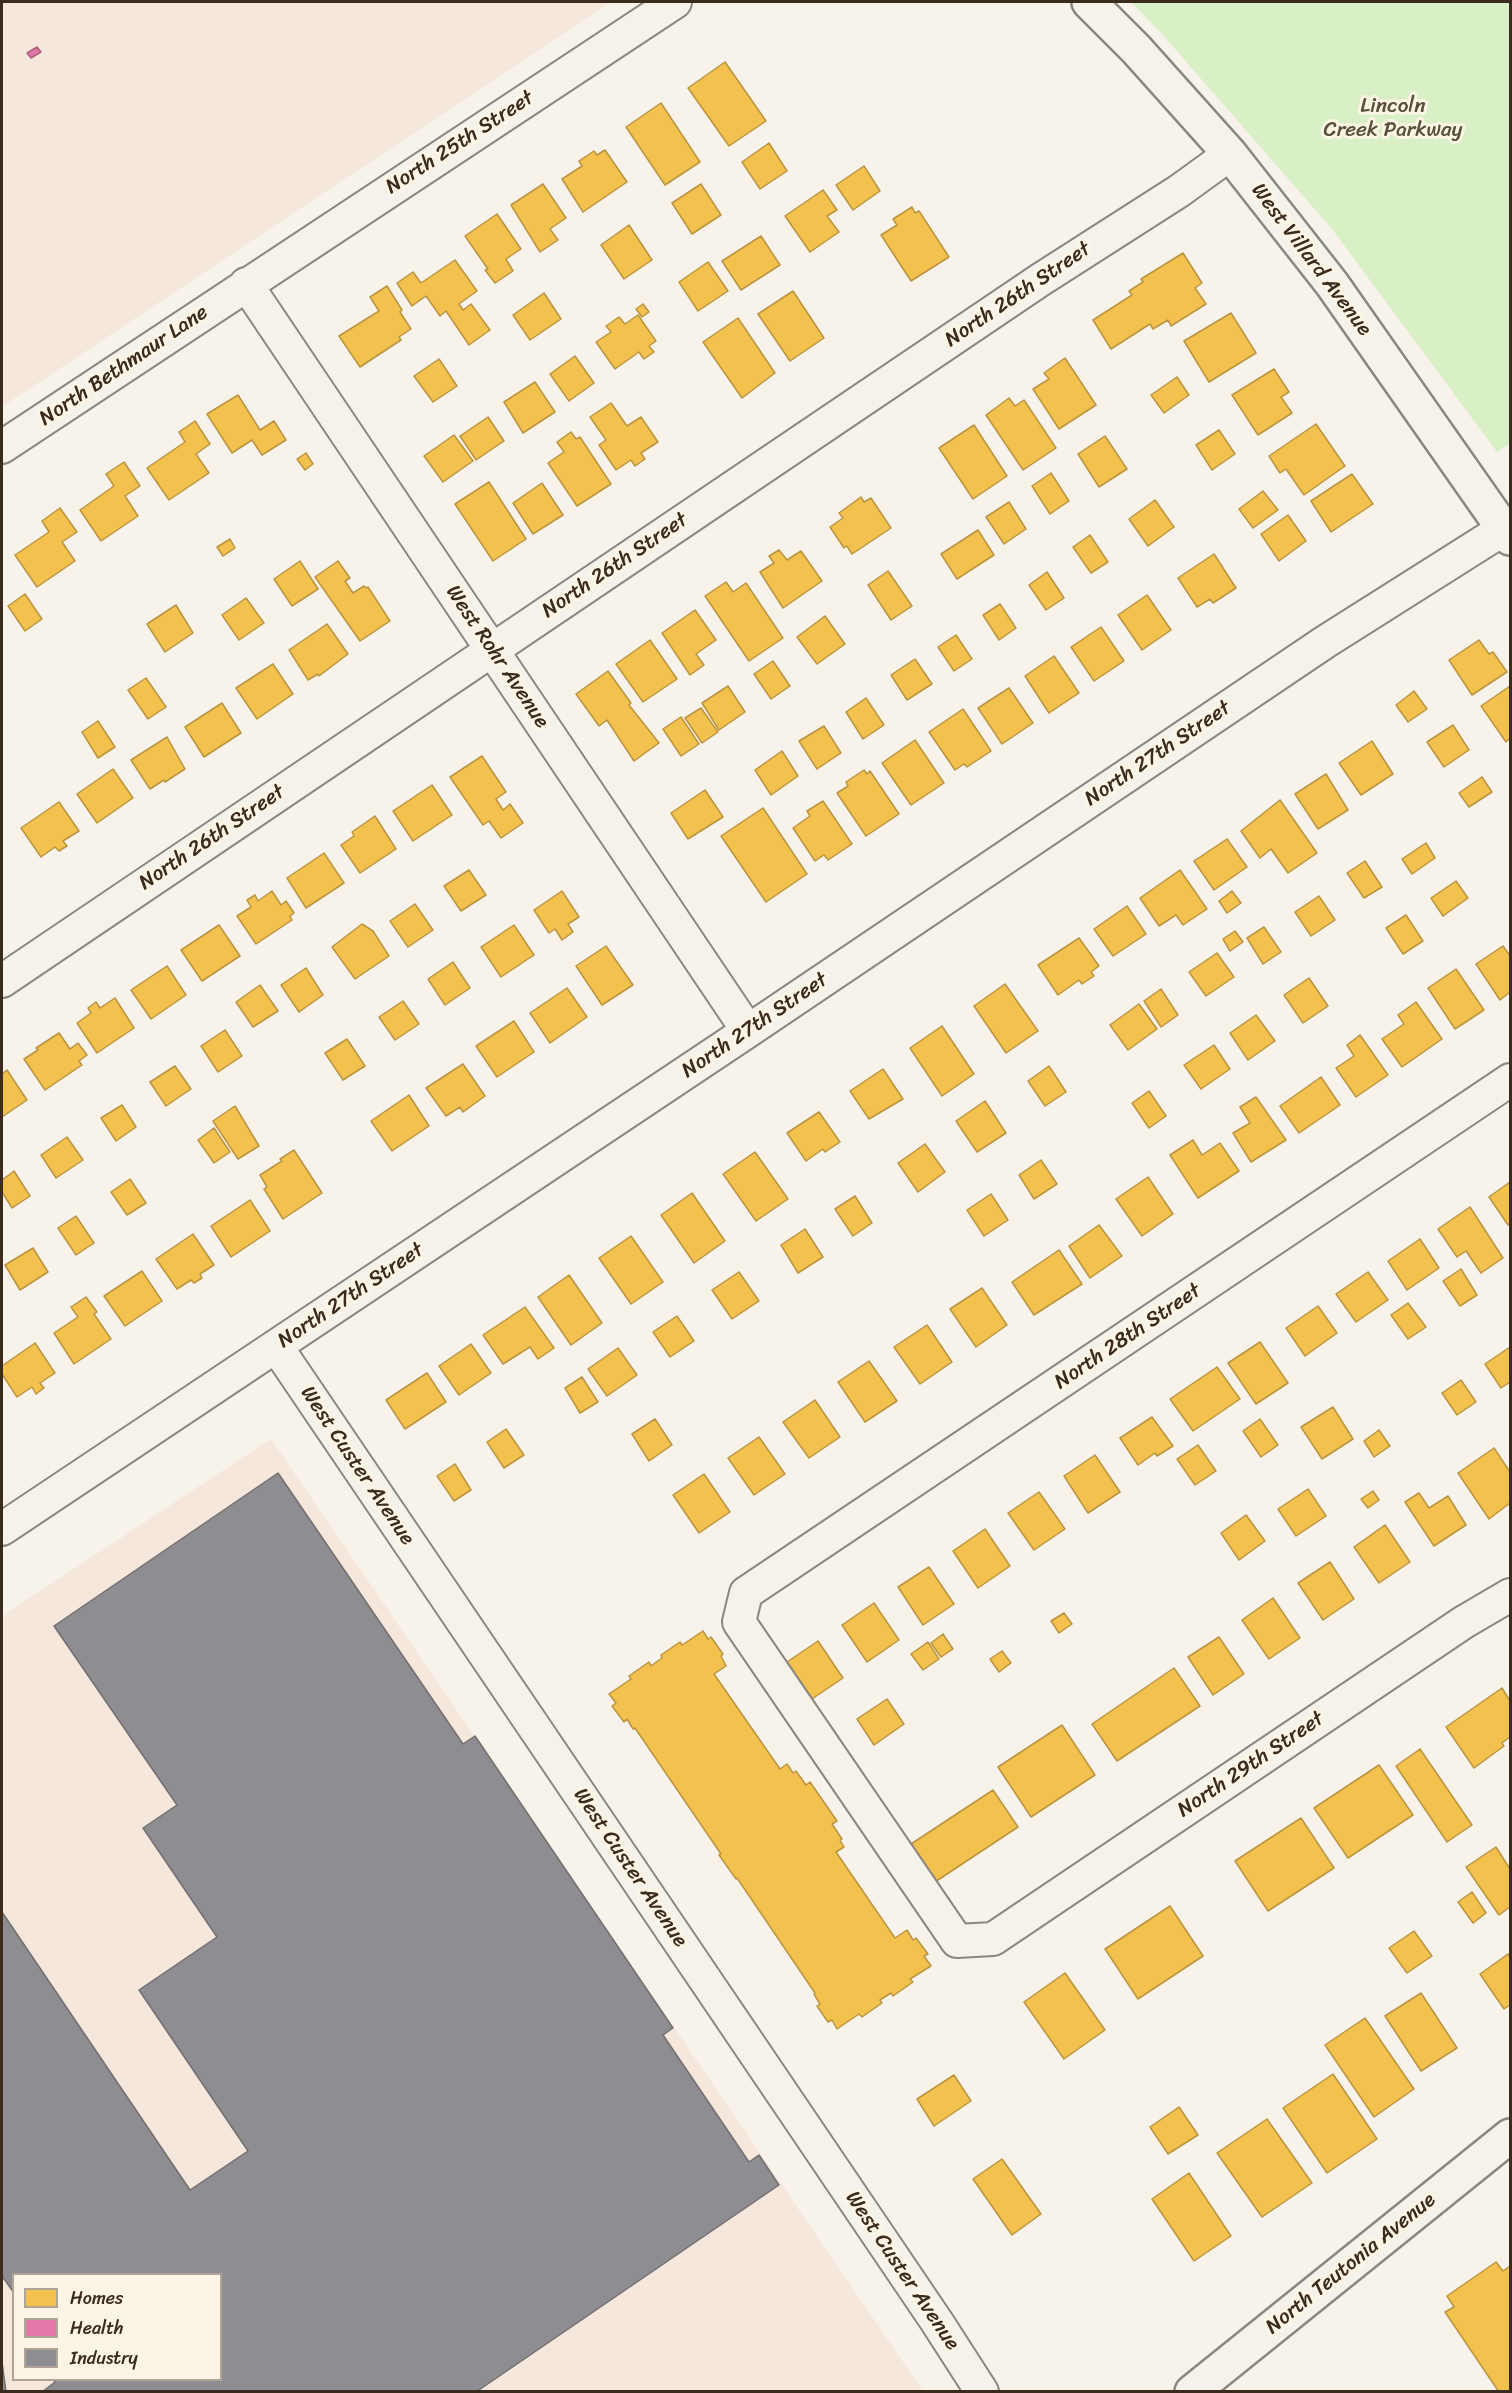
<!DOCTYPE html>
<style>
body{margin:0}
#map{position:relative;width:1512px;height:2393px;overflow:hidden;background:#f7f3ea;font-family:Sriracha,sans-serif}
canvas{display:block}
.frame{position:absolute;inset:0;border:3px solid #3b2a1e;pointer-events:none}
.legend{position:absolute;left:12px;top:2273px;width:210px;height:108px;box-sizing:border-box;background:#fcf5e5;border:2px solid #afa495;margin:0;padding:8px 10px;list-style:none;font-size:18px;color:#3b2a1e}
.legend li{display:flex;align-items:center;gap:12px;height:30px}
.legend b{width:30px;border:2px solid #afa495}
</style>
<div id="map">
<canvas width="1512" height="2393"></canvas>
<div class="frame"></div>
<ul class="legend">
<li><b style="height:16px;background:#f2c14e"></b>Homes</li>
<li><b style="height:16px;background:#e377a8"></b>Health</li>
<li><b style="height:16px;background:#8d8d92"></b>Industry</li>
</ul>
</div>
<script>
const g = document.querySelector('canvas').getContext('2d');
g.lineJoin = 'round';
function fill(path, color) { g.fillStyle = color; g.fill(path, 'evenodd'); }
const shape = rows => new Path2D(rows.map(r => 'M' + r).join(''));
function stroke(path, color, width, dash) { g.strokeStyle = color; g.lineWidth = width; g.lineCap = dash ? 'butt' : 'round'; g.setLineDash(dash || []); g.stroke(path); }
function write(font, color, halo, rows, align = 'center') {
  g.font = font + ' Sriracha,sans-serif'; g.lineWidth = 6; g.setLineDash([]); g.textBaseline = 'middle'; g.strokeStyle = halo; g.fillStyle = color; for (const [text, x, y, turn = 0] of rows) {
    g.save(); g.translate(x, y); g.rotate((+turn || 0) * Math.PI / 180); g.textAlign = isNaN(turn) ? turn : align; if (halo) g.strokeText(text, 0, 0); g.fillText(text, 0, 0); g.restore();
  }
}
fill(shape([
 [2,2,611,2,2,407],
 [271,1439,923,2391,2,2392,2,1616],
 [14,2274,220,2274,220,2380,14,2380]
]), '#f5e7db');
fill(shape([
 [1131,2,1510,2,1510,443,1497,452,1332,229,1161,33]
]), '#d9efc6');
const homes = shape([
 [725,62,766,121,729,146,688,88,725,62],
 [661,103,700,162,665,185,626,127,661,103],
 [769,143,787,171,760,189,742,162,769,143],
 [605,150,627,182,583,212,562,179,582,166,579,161,594,151,597,155,605,150],
 [864,166,880,191,853,210,836,185,864,166],
 [543,184,566,218,550,229,558,240,540,252,511,205,543,184],
 [701,184,721,215,692,234,672,203,701,184],
 [823,190,837,210,827,216,839,232,810,252,785,216,823,190],
 [912,207,915,213,919,211,949,257,911,281,881,235,897,225,893,219,912,207],
 [497,214,521,249,506,259,513,271,495,283,485,270,488,269,465,236,497,214],
 [629,225,652,260,624,279,601,245,629,225],
 [761,236,780,265,741,290,722,261,761,236],
 [1183,253,1202,283,1195,288,1206,304,1171,326,1168,320,1153,329,1150,324,1111,349,1093,320,1132,295,1129,291,1143,282,1141,279,1183,253],
 [455,260,477,291,459,304,463,310,471,304,490,330,469,345,446,311,440,316,426,296,412,306,397,283,413,272,421,283,455,260],
 [708,262,728,291,698,311,679,282,708,262],
 [387,286,402,310,400,312,411,329,399,337,401,340,360,367,339,336,379,311,370,297,387,286],
 [793,291,824,338,790,361,758,314,793,291],
 [544,293,561,319,530,340,513,315,544,293],
 [643,304,649,312,642,317,636,309,643,304],
 [1231,313,1256,353,1209,382,1184,341,1231,313],
 [638,315,656,341,649,346,654,352,644,359,639,352,615,369,596,342,611,332,606,326,619,317,625,324,638,315],
 [738,318,775,373,742,398,703,342,738,318],
 [575,356,594,383,569,401,550,374,575,356],
 [1065,358,1096,405,1059,429,1033,389,1049,379,1044,373,1065,358],
 [439,359,457,386,433,402,414,376,439,359],
 [1274,369,1289,392,1281,397,1292,413,1258,435,1232,395,1274,369],
 [1177,377,1189,395,1164,413,1151,395,1177,377],
 [535,382,555,412,523,433,504,402,535,382],
 [238,395,260,430,274,421,286,440,262,455,252,440,232,453,207,414,238,395],
 [1009,398,1015,406,1024,400,1056,448,1023,470,986,415,1009,398],
 [611,403,627,426,641,417,658,442,641,453,645,459,635,466,631,460,616,470,599,445,606,440,590,417,611,403],
 [488,417,504,441,476,460,460,436,488,417],
 [195,421,210,444,196,454,209,473,169,500,147,468,185,442,179,432,195,421],
 [1316,424,1345,466,1304,495,1286,469,1280,473,1269,456,1316,424],
 [974,425,1007,476,973,499,939,448,974,425],
 [1219,430,1235,454,1212,470,1196,445,1219,430],
 [571,432,576,439,580,437,611,484,577,506,548,463,564,452,557,442,571,432],
 [454,435,473,461,443,482,424,456,454,435],
 [1105,436,1127,469,1099,487,1078,454,1105,436],
 [306,453,313,464,305,470,297,459,306,453],
 [124,462,140,486,125,496,138,516,101,541,80,510,114,486,106,474,124,462],
 [1051,473,1069,501,1050,514,1032,486,1051,473],
 [1352,474,1373,504,1331,532,1311,501,1352,474],
 [489,482,526,539,493,561,455,504,489,482],
 [542,483,563,515,533,534,513,503,542,483],
 [1263,491,1278,510,1253,528,1239,509,1263,491],
 [861,497,864,502,871,498,891,528,852,554,847,546,844,548,830,527,843,518,839,513,861,497],
 [1155,500,1174,527,1148,546,1129,519,1155,500],
 [1009,502,1026,529,1004,544,986,517,1009,502],
 [60,508,77,532,62,542,75,561,37,587,15,555,49,532,42,521,60,508],
 [1288,515,1306,541,1279,561,1261,534,1288,515],
 [978,530,994,555,957,579,941,554,978,530],
 [1090,535,1108,562,1091,573,1073,547,1090,535],
 [230,539,235,548,223,556,217,547,230,539],
 [779,550,787,560,801,551,822,581,783,608,760,572,774,563,769,556,779,550],
 [1214,554,1236,588,1213,603,1210,599,1197,607,1178,578,1214,554],
 [300,561,318,589,292,606,274,579,300,561],
 [338,561,350,578,345,581,353,593,364,586,366,588,368,587,390,621,360,641,315,577,338,561],
 [888,571,912,606,891,620,868,585,888,571],
 [1047,572,1064,598,1046,610,1029,585,1047,572],
 [726,582,733,592,746,583,783,638,749,661,705,596,726,582],
 [25,594,42,619,25,631,8,606,25,594],
 [1147,595,1171,630,1142,650,1118,615,1147,595],
 [246,598,264,623,239,640,222,615,246,598],
 [1000,604,1016,628,999,640,983,615,1000,604],
 [176,605,193,633,165,652,147,624,176,605],
 [695,610,716,640,696,654,704,665,690,675,662,633,695,610],
 [825,616,845,644,817,664,797,637,825,616],
 [327,624,348,654,319,676,318,674,308,680,289,650,327,624],
 [1101,627,1124,661,1094,681,1071,647,1101,627],
 [956,635,972,659,954,671,938,647,956,635],
 [650,640,677,679,643,702,616,664,650,640],
 [1479,640,1489,654,1493,652,1507,672,1472,695,1449,660,1479,640],
 [1054,656,1079,693,1049,713,1025,676,1054,656],
 [915,659,932,684,907,700,891,675,915,659],
 [773,661,790,686,771,699,754,674,773,661],
 [273,664,293,694,257,719,236,688,273,664],
 [608,671,631,703,629,705,659,743,634,761,607,720,599,726,576,694,608,671],
 [146,678,166,707,148,719,128,690,146,678],
 [728,686,745,712,719,730,702,703,728,686],
 [1510,686,1510,738,1506,742,1481,706,1510,686],
 [1009,688,1033,723,1002,744,978,708,1009,688],
 [1414,691,1427,709,1408,722,1396,705,1414,691],
 [866,698,884,725,863,739,846,712,866,698],
 [222,703,241,733,204,757,185,727,222,703],
 [701,708,718,732,702,743,685,718,701,708],
 [963,709,991,751,967,767,964,764,955,770,929,732,963,709],
 [681,717,699,744,681,756,663,729,681,717],
 [98,721,115,747,98,758,82,732,98,721],
 [1453,725,1469,750,1444,767,1427,742,1453,725],
 [824,726,841,753,817,769,799,741,824,726],
 [167,737,185,769,165,782,164,780,150,789,131,760,167,737],
 [915,740,944,783,911,805,882,763,915,740],
 [1372,741,1393,774,1361,795,1339,763,1372,741],
 [782,751,798,776,771,795,755,770,782,751],
 [482,756,506,792,496,799,503,810,510,804,523,823,501,838,489,821,483,825,450,777,482,756],
 [113,769,133,798,97,823,77,794,113,769],
 [864,770,867,774,870,771,899,814,866,836,837,793,848,786,846,782,864,770],
 [1326,774,1348,810,1318,829,1295,794,1326,774],
 [1482,777,1492,792,1469,807,1459,793,1482,777],
 [432,785,452,815,413,841,393,811,432,785],
 [705,790,723,817,688,839,671,813,705,790],
 [1280,800,1317,853,1288,873,1271,849,1260,858,1241,831,1280,800],
 [823,801,852,844,828,860,824,855,815,861,793,828,810,816,807,811,823,801],
 [59,802,79,831,63,841,67,846,59,851,55,847,41,857,21,828,59,802],
 [763,808,807,874,766,902,721,836,763,808],
 [375,816,396,849,360,873,341,845,354,836,352,832,375,816],
 [1227,839,1247,867,1214,890,1194,861,1227,839],
 [1426,843,1435,858,1412,874,1402,859,1426,843],
 [324,853,344,883,306,908,287,878,324,853],
 [1365,861,1382,887,1364,898,1347,873,1365,861],
 [469,870,486,895,461,911,444,886,469,870],
 [1180,870,1207,909,1183,925,1176,915,1159,926,1140,898,1180,870],
 [1456,881,1468,898,1443,916,1431,898,1456,881],
 [272,891,281,905,286,901,294,913,290,916,292,920,256,944,237,916,251,907,247,900,255,895,258,901,272,891],
 [562,891,579,917,568,924,573,932,562,940,555,929,549,933,534,910,562,891],
 [1232,891,1241,903,1227,913,1219,901,1232,891],
 [1319,896,1335,920,1311,936,1295,912,1319,896],
 [415,904,433,930,408,947,390,921,415,904],
 [1127,906,1146,934,1113,956,1094,929,1127,906],
 [1406,915,1423,941,1403,954,1386,928,1406,915],
 [362,924,373,931,389,956,355,979,332,947,362,924],
 [219,925,240,956,202,981,181,950,219,925],
 [514,925,534,955,501,977,481,947,514,925],
 [1264,927,1281,952,1263,964,1247,938,1264,927],
 [1235,931,1243,942,1230,951,1223,939,1235,931],
 [1079,938,1099,966,1091,972,1094,976,1082,984,1079,980,1058,995,1038,965,1079,938],
 [606,946,633,985,602,1005,576,966,606,946],
 [1503,946,1510,956,1510,992,1500,1000,1476,964,1503,946],
 [1217,953,1234,977,1206,996,1189,972,1217,953],
 [453,962,470,988,445,1005,428,979,453,962],
 [167,966,186,995,151,1019,131,990,167,966],
 [306,968,323,995,299,1012,281,985,306,968],
 [1456,969,1484,1010,1455,1029,1428,988,1456,969],
 [1309,978,1328,1006,1303,1023,1284,995,1309,978],
 [1005,984,1038,1031,1006,1053,974,1006,1005,984],
 [260,985,278,1011,253,1027,236,1002,260,985],
 [567,988,587,1017,550,1043,530,1013,567,988],
 [1161,989,1178,1015,1161,1027,1144,1001,1161,989],
 [115,998,134,1028,97,1053,77,1023,91,1013,88,1008,96,1002,100,1008,115,998],
 [403,1001,419,1024,395,1040,379,1017,403,1001],
 [1416,1002,1442,1039,1402,1067,1382,1039,1404,1024,1398,1015,1416,1002],
 [1139,1004,1157,1029,1128,1050,1110,1025,1139,1004],
 [1256,1015,1275,1041,1248,1060,1230,1033,1256,1015],
 [514,1021,534,1052,497,1077,476,1046,514,1021],
 [942,1026,974,1074,942,1096,910,1048,942,1026],
 [225,1030,242,1056,218,1072,201,1046,225,1030],
 [59,1033,70,1049,78,1043,87,1055,79,1061,82,1065,45,1090,24,1059,38,1050,36,1048,59,1033],
 [1360,1035,1388,1075,1356,1097,1336,1068,1354,1056,1347,1045,1360,1035],
 [347,1039,365,1066,343,1080,325,1053,347,1039],
 [1214,1045,1230,1069,1201,1089,1184,1065,1214,1045],
 [463,1064,485,1096,463,1112,460,1107,446,1116,426,1088,463,1064],
 [175,1066,191,1089,166,1106,150,1082,175,1066],
 [1049,1066,1066,1092,1045,1106,1028,1081,1049,1066],
 [883,1069,903,1099,869,1119,850,1091,883,1069],
 [7,1070,27,1100,2,1117,2,1074,7,1070],
 [1321,1077,1340,1105,1299,1133,1280,1106,1321,1077],
 [1149,1091,1166,1116,1149,1128,1132,1103,1149,1091],
 [409,1095,429,1126,392,1151,371,1121,409,1095],
 [1256,1097,1286,1140,1251,1162,1233,1133,1250,1123,1240,1107,1256,1097],
 [985,1101,1006,1133,977,1152,956,1121,985,1101],
 [122,1105,136,1127,116,1141,101,1118,122,1105],
 [235,1106,259,1146,238,1159,213,1121,235,1106],
 [819,1112,840,1142,825,1152,823,1149,806,1161,787,1133,819,1112],
 [214,1128,230,1152,214,1163,198,1140,214,1128],
 [67,1137,83,1160,56,1178,41,1155,67,1137],
 [1193,1140,1202,1155,1220,1143,1239,1171,1198,1198,1170,1155,1193,1140],
 [925,1144,945,1172,918,1192,898,1163,925,1144],
 [294,1150,322,1193,283,1219,264,1189,267,1187,260,1175,282,1161,280,1159,294,1150],
 [755,1152,788,1199,756,1221,723,1174,755,1152],
 [1041,1160,1057,1184,1034,1199,1019,1175,1041,1160],
 [14,1171,30,1196,12,1208,2,1192,2,1180,14,1171],
 [1148,1177,1173,1214,1142,1236,1116,1199,1148,1177],
 [130,1179,146,1203,127,1215,111,1192,130,1179],
 [1510,1182,1510,1223,1508,1225,1489,1197,1510,1182],
 [692,1193,725,1241,694,1263,661,1215,692,1193],
 [991,1194,1008,1220,984,1236,967,1210,991,1194],
 [855,1196,872,1223,853,1236,835,1209,855,1196],
 [250,1200,270,1231,231,1257,211,1226,250,1200],
 [1470,1207,1503,1258,1481,1273,1466,1251,1457,1257,1438,1229,1470,1207],
 [76,1216,94,1243,76,1255,58,1228,76,1216],
 [1099,1225,1122,1256,1090,1278,1069,1246,1099,1225],
 [805,1229,823,1257,798,1273,781,1245,805,1229],
 [193,1234,214,1265,200,1274,202,1278,194,1283,191,1280,177,1289,156,1259,193,1234],
 [631,1236,663,1282,631,1304,599,1258,631,1236],
 [1420,1239,1439,1268,1407,1290,1388,1261,1420,1239],
 [33,1248,48,1272,20,1290,5,1265,33,1248],
 [1059,1250,1082,1284,1034,1315,1012,1282,1059,1250],
 [1461,1269,1477,1295,1460,1306,1443,1281,1461,1269],
 [142,1271,162,1301,125,1326,104,1296,142,1271],
 [739,1272,759,1301,732,1319,712,1290,739,1272],
 [1368,1272,1388,1300,1356,1322,1336,1294,1368,1272],
 [569,1275,602,1323,571,1345,538,1297,569,1275],
 [982,1288,1007,1325,976,1347,950,1309,982,1288],
 [86,1297,97,1312,94,1314,111,1339,74,1364,54,1333,78,1317,71,1307,86,1297],
 [1408,1303,1426,1327,1408,1339,1391,1315,1408,1303],
 [1318,1306,1337,1333,1305,1356,1286,1328,1318,1306],
 [525,1307,554,1348,538,1359,530,1347,503,1364,483,1335,525,1307],
 [677,1316,694,1341,670,1357,653,1332,677,1316],
 [927,1325,952,1362,920,1384,894,1347,927,1325],
 [1260,1342,1288,1383,1256,1404,1228,1363,1260,1342],
 [35,1343,55,1373,40,1383,44,1388,36,1394,32,1387,17,1397,2,1374,2,1366,35,1343],
 [471,1344,491,1373,459,1395,439,1366,471,1344],
 [1510,1347,1510,1382,1501,1388,1485,1364,1510,1347],
 [618,1348,637,1375,607,1396,588,1369,618,1348],
 [869,1361,897,1401,865,1422,838,1382,869,1361],
 [1217,1367,1240,1399,1193,1431,1170,1399,1217,1367],
 [427,1373,446,1402,405,1429,386,1400,427,1373],
 [582,1377,598,1402,580,1413,565,1388,582,1377],
 [1461,1380,1476,1402,1457,1415,1442,1393,1461,1380],
 [815,1400,840,1437,809,1458,783,1422,815,1400],
 [1333,1407,1353,1439,1322,1459,1301,1427,1333,1407],
 [1152,1417,1173,1446,1157,1456,1155,1453,1138,1465,1120,1438,1152,1417],
 [655,1419,672,1445,649,1461,632,1434,655,1419],
 [1260,1419,1278,1445,1261,1457,1243,1431,1260,1419],
 [506,1429,524,1455,504,1468,487,1442,506,1429],
 [1379,1430,1390,1446,1374,1457,1364,1441,1379,1430],
 [759,1437,785,1474,754,1495,728,1458,759,1437],
 [1198,1445,1216,1471,1195,1485,1177,1459,1198,1445],
 [1494,1448,1510,1472,1510,1503,1489,1519,1458,1473,1494,1448],
 [1095,1455,1120,1492,1088,1513,1064,1476,1095,1455],
 [455,1464,471,1490,454,1501,437,1476,455,1464],
 [704,1474,730,1512,699,1533,673,1495,704,1474],
 [1308,1489,1326,1516,1296,1536,1278,1509,1308,1489],
 [1373,1491,1379,1500,1368,1508,1361,1499,1373,1491],
 [1039,1492,1065,1529,1034,1550,1008,1513,1039,1492],
 [1419,1493,1429,1508,1448,1496,1466,1525,1434,1546,1405,1502,1419,1493],
 [1246,1515,1265,1541,1239,1560,1221,1533,1246,1515],
 [1385,1525,1410,1562,1379,1583,1354,1547,1385,1525],
 [985,1529,1010,1566,978,1588,953,1551,985,1529],
 [1330,1562,1354,1599,1323,1620,1298,1583,1330,1562],
 [929,1567,954,1604,923,1625,898,1587,929,1567],
 [1273,1598,1300,1638,1269,1659,1242,1620,1273,1598],
 [874,1603,899,1640,867,1662,842,1625,874,1603],
 [1064,1613,1072,1624,1059,1633,1051,1621,1064,1613],
 [703,1631,708,1639,711,1637,723,1654,721,1656,726,1666,714,1674,780,1769,787,1764,793,1773,796,1771,806,1785,810,1782,837,1821,832,1824,842,1839,840,1840,844,1847,836,1852,895,1938,907,1930,913,1940,916,1938,928,1954,924,1956,931,1966,910,1979,913,1982,893,1996,891,1993,880,2000,882,2003,862,2017,859,2014,837,2029,832,2020,828,2022,817,2006,820,2004,814,1994,815,1993,737,1878,736,1879,719,1855,721,1854,635,1728,633,1729,627,1719,624,1722,612,1706,616,1703,609,1694,631,1679,629,1676,649,1662,651,1666,662,1658,661,1655,680,1642,682,1645,703,1631],
 [943,1634,953,1649,941,1657,931,1643,943,1634],
 [1219,1637,1244,1674,1213,1695,1188,1657,1219,1637],
 [818,1641,843,1678,812,1699,787,1662,818,1641],
 [928,1642,939,1659,923,1670,911,1654,928,1642],
 [1002,1651,1011,1663,999,1672,990,1659,1002,1651],
 [1174,1668,1200,1706,1117,1761,1092,1724,1174,1668],
 [1502,1688,1510,1701,1510,1737,1502,1743,1504,1746,1474,1768,1446,1727,1502,1688],
 [887,1699,904,1724,874,1745,857,1719,887,1699],
 [1062,1725,1095,1775,1031,1817,998,1767,1062,1725],
 [1420,1749,1472,1825,1447,1842,1396,1766,1420,1749],
 [1379,1765,1413,1815,1348,1858,1314,1808,1379,1765],
 [993,1790,1018,1827,935,1882,911,1844,993,1790],
 [1301,1818,1334,1868,1268,1911,1235,1861,1301,1818],
 [1496,1847,1510,1869,1510,1907,1499,1915,1466,1867,1496,1847],
 [1472,1892,1486,1913,1473,1923,1458,1902,1472,1892],
 [1170,1906,1203,1956,1138,1999,1105,1949,1170,1906],
 [1414,1931,1432,1956,1407,1973,1389,1948,1414,1931],
 [1508,1954,1510,1957,1510,2005,1504,2009,1480,1974,1508,1954],
 [1065,1973,1105,2030,1064,2059,1024,2002,1065,1973],
 [1421,1993,1457,2048,1421,2071,1385,2016,1421,1993],
 [1365,2018,1414,2089,1374,2117,1325,2045,1365,2018],
 [1333,2074,1377,2139,1327,2173,1283,2108,1333,2074],
 [954,2075,971,2101,934,2126,917,2099,954,2075],
 [1179,2107,1198,2135,1168,2154,1150,2127,1179,2107],
 [1267,2119,1312,2183,1262,2217,1217,2153,1267,2119],
 [1002,2159,1041,2214,1012,2235,973,2179,1002,2159],
 [1189,2173,1231,2236,1194,2261,1152,2199,1189,2173],
 [1496,2262,1503,2271,1510,2266,1510,2392,1499,2392,1445,2312,1454,2307,1447,2296,1496,2262]
]);
fill(homes, '#f2c14e');
stroke(homes, '#bb9440', 1.5);
const health = shape([
 [37,47,41,52,31,58,27,53,37,47]
]);
fill(health, '#e377a8');
stroke(health, '#b1607f', 1.5);
const industry = shape([
 [278,1473,463,1744,475,1736,673,2028,663,2035,749,2162,759,2155,779,2185,476,2392,42,2392,55,2382,54,2380,220,2380,220,2274,14,2274,14,2293,2,2276,2,1912,190,2190,248,2151,139,1990,217,1937,143,1828,177,1805,54,1626,278,1473],
 [2,2362,6,2392,2,2392,2,2362]
]);
fill(industry, '#8d8d92');
stroke(industry, '#746f6f', 1.5);
const street = shape([
 [246,284,748,1031],
 [2,447,675,2],
 [2,981,1040,280,1179,191,1230,154],
 [1510,1080,746,1593,739,1622,957,1941,993,1939,1464,1622,1510,1595],
 [276,1346,937,2322,982,2392],
 [2,1529,748,1031,1325,642,1510,525]
]);
const secondary = shape([
 [1089,2,1136,49,1230,154,1332,284,1510,538],
 [1192,2392,1510,2136]
]);
stroke(street, '#8b867f', 36);
stroke(secondary, '#8b867f', 38);
stroke(street, '#f5f2ec', 32);
stroke(secondary, '#f5f2ec', 33);
write('21px', '#56513a', '#fcf5e5', [
 ["Lincoln",1393,107],
 ["Creek Parkway",1393,131]
]);
write('21px', '#3b2a1e', '#fcf5e5', [
 ["North 25th Street",460,143,-33],
 ["West Villard Avenue",1311,260,53],
 ["North 26th Street",1018,295,-34],
 ["North Bethmaur Lane",124,366,-34],
 ["North 26th Street",615,566,-34],
 ["West Rohr Avenue",497,657,56],
 ["North 27th Street",1158,754,-34],
 ["North 26th Street",212,838,-34],
 ["North 27th Street",755,1026,-34],
 ["North 27th Street",351,1296,-34],
 ["North 28th Street",1128,1337,-34],
 ["West Custer Avenue",357,1466,56],
 ["North 29th Street",1251,1765,-34],
 ["West Custer Avenue",630,1868,56],
 ["North Teutonia Avenue",1351,2264,-39],
 ["West Custer Avenue",902,2271,56]
]);
</script>
